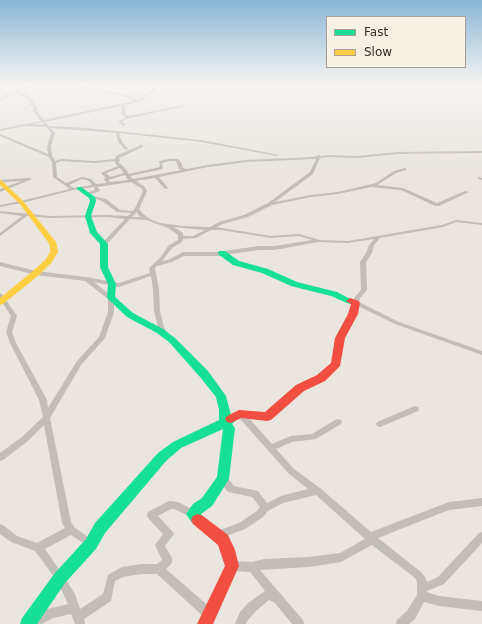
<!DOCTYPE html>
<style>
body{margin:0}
#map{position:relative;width:482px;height:624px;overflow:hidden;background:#eae5df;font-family:"DejaVu Sans",sans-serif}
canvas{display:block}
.legend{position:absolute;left:326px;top:16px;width:140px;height:52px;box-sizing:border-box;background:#f7f0e5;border:1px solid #a9a199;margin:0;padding:5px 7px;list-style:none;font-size:12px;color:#332b27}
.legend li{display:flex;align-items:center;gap:8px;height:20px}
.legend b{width:20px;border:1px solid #a9a199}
</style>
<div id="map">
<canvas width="482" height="624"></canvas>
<ul class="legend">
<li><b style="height:5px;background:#16e098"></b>Fast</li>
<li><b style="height:5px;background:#ffcf43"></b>Slow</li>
</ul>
</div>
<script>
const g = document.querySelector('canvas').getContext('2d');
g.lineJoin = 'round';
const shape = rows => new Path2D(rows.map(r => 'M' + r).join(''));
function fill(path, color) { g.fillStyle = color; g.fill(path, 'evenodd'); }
fill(shape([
 [36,84,39,84,20,91,34,100,33,104,37,107,37,111,44,120,134,101,126,97,91,90,78,85,78,84,80,84,93,88,128,95,137,100,142,98,145,93,152,91,152,89,157,84,159,84,155,90,155,92,147,95,144,100,123,106,126,109,125,114,129,116,184,105,186,106,126,119,122,122,126,125,124,126,118,122,126,117,121,114,122,109,120,106,45,122,49,126,87,128,201,140,279,155,277,156,201,142,119,133,122,142,128,149,126,150,118,142,116,133,50,128,55,133,51,147,52,156,55,161,61,159,95,161,115,159,116,156,141,145,143,145,143,147,119,158,120,160,119,163,125,168,129,174,160,167,159,161,169,159,178,159,181,162,183,168,187,169,208,165,246,160,312,157,317,156,319,155,321,156,328,155,357,156,398,152,482,151,482,153,398,154,357,158,328,157,320,158,313,174,275,202,311,195,338,192,376,183,394,171,405,168,406,168,406,170,396,173,377,185,403,188,437,203,465,191,469,192,439,206,435,206,401,190,371,187,338,194,311,197,272,205,248,217,223,224,216,227,271,236,299,234,320,240,348,241,442,225,456,220,482,223,482,225,456,222,443,227,380,238,374,245,372,253,366,262,367,290,360,298,359,302,399,322,482,351,482,355,395,324,354,304,353,303,354,298,361,290,360,262,366,253,369,245,374,239,348,243,318,242,275,250,259,250,217,256,184,256,172,262,157,266,155,268,159,290,160,311,164,327,168,335,165,337,163,336,158,327,154,311,153,290,151,276,119,287,94,282,114,298,114,312,105,338,81,365,50,418,71,522,74,527,94,541,96,544,94,547,91,548,71,535,45,549,63,575,75,594,80,609,103,594,108,575,122,567,141,564,157,564,162,560,155,545,163,534,148,518,147,515,148,512,167,502,170,501,178,502,196,511,197,514,196,517,193,518,174,509,171,509,158,516,172,531,174,534,165,546,172,558,172,562,170,565,166,569,213,610,214,614,213,618,209,619,205,618,157,574,141,574,123,577,115,581,111,601,84,619,85,624,75,624,71,614,53,618,42,624,27,624,28,620,47,609,68,604,57,581,35,551,11,542,0,534,0,524,3,525,17,536,37,543,65,528,62,523,44,425,28,441,3,460,0,461,0,453,22,437,43,417,39,400,10,343,6,332,11,316,0,299,0,293,2,294,17,316,12,332,16,343,47,400,48,408,77,361,99,337,108,312,108,299,85,281,36,275,0,266,0,262,36,271,86,277,119,283,150,273,149,268,150,267,161,257,168,246,178,240,178,235,168,228,146,220,130,219,106,245,104,246,102,245,102,243,125,219,108,217,50,218,27,216,0,236,0,233,22,216,0,213,0,211,50,216,108,215,128,216,131,213,117,212,102,201,90,197,92,196,106,199,120,210,133,211,135,208,143,191,141,188,131,182,97,187,100,190,100,191,88,195,86,194,86,193,95,190,94,187,73,190,22,203,0,207,0,205,21,201,70,189,53,177,52,162,49,157,0,136,0,134,48,154,47,147,51,133,47,127,24,126,0,131,0,129,41,121,33,111,34,108,29,104,31,101,17,92,8,96,0,101,0,99,6,94,36,84],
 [42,122,45,125,32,124,42,122],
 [316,159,310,172,268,203,244,215,219,222,210,227,183,226,160,223,152,220,143,214,139,209,147,191,144,186,136,181,155,178,165,189,166,189,168,188,159,177,208,167,246,162,316,159],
 [61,161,95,163,115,161,115,163,118,166,101,173,106,178,104,179,107,183,96,184,91,179,82,177,66,183,57,177,56,163,61,161],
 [169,161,176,161,179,169,182,170,133,179,130,176,163,169,162,163,169,161],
 [120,168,124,173,110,177,106,173,120,168],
 [125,175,128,180,110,182,108,180,125,175],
 [82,179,89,181,92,185,74,188,69,185,82,179],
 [137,212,139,216,141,217,132,217,137,212],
 [174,227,183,228,205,230,193,236,183,236,183,233,174,227],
 [211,230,221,230,271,238,299,236,312,240,275,246,259,246,217,252,183,252,168,260,162,261,172,248,182,242,183,239,196,238,211,230],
 [478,177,482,178,482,180,478,179,478,177],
 [29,178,32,179,0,192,0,189,22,181,0,182,0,180,29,178],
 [415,406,418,407,419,409,418,411,380,427,377,426,376,424,377,422,415,406],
 [240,412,248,417,272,444,291,436,312,434,335,420,338,419,341,420,342,422,341,424,316,439,292,442,276,449,294,469,320,488,371,532,449,502,482,498,482,506,449,510,378,538,421,572,425,577,427,582,438,577,479,533,482,532,482,543,444,584,427,591,427,592,439,596,482,601,482,611,439,606,424,602,415,619,409,624,396,624,397,620,407,611,417,595,417,582,415,578,372,545,341,562,309,567,260,570,303,620,304,624,292,624,275,603,269,600,256,611,248,620,246,624,235,624,240,612,248,603,265,591,250,572,232,571,229,569,227,566,229,563,232,561,252,562,264,559,309,557,340,553,365,539,316,495,283,503,268,511,263,517,245,529,218,539,215,538,213,535,215,532,239,523,257,511,260,507,252,497,228,492,220,482,219,479,220,476,223,475,226,476,234,486,258,491,267,503,281,496,308,489,288,473,242,421,237,417,236,415,237,413,240,412]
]), '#c2bdb8');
fill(shape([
 [77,187,81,187,95,197,96,201,91,216,97,232,108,244,108,267,116,284,115,297,133,313,163,329,175,338,208,371,226,396,231,415,235,416,237,419,232,424,235,428,229,479,212,506,201,514,205,520,203,524,198,526,193,524,186,514,193,504,202,498,217,477,223,429,181,448,166,461,105,533,96,549,65,583,37,624,20,624,22,618,55,573,86,539,95,523,158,453,173,442,219,420,219,410,216,397,200,377,169,342,157,333,127,317,107,298,108,284,100,267,100,244,90,233,85,216,90,201,89,198,77,189,77,187],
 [219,251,225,251,239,261,268,269,297,282,337,292,354,301,350,304,347,303,331,296,291,286,262,273,233,265,219,255,218,253,219,251]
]), '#16e098');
fill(shape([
 [0,179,23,201,56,242,58,252,52,262,39,275,3,304,0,305,0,298,33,271,46,259,50,252,50,247,48,242,19,203,0,185,0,179]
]), '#ffcf43');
fill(shape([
 [350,298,359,301,360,303,358,314,345,338,340,366,325,381,304,391,271,420,267,421,241,418,231,423,227,422,225,419,227,416,239,410,265,412,296,385,317,375,331,363,335,338,348,314,351,304,346,301,350,298],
 [198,514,203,516,228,535,235,550,239,566,213,624,197,624,225,566,218,545,193,524,191,520,193,516,198,514]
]), '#f24e42');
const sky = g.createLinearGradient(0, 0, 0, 171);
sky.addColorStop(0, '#89b6d5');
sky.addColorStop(0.49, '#f6f3f1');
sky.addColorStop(1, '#f6f3f100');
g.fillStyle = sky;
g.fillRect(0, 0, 482, 171);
</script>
